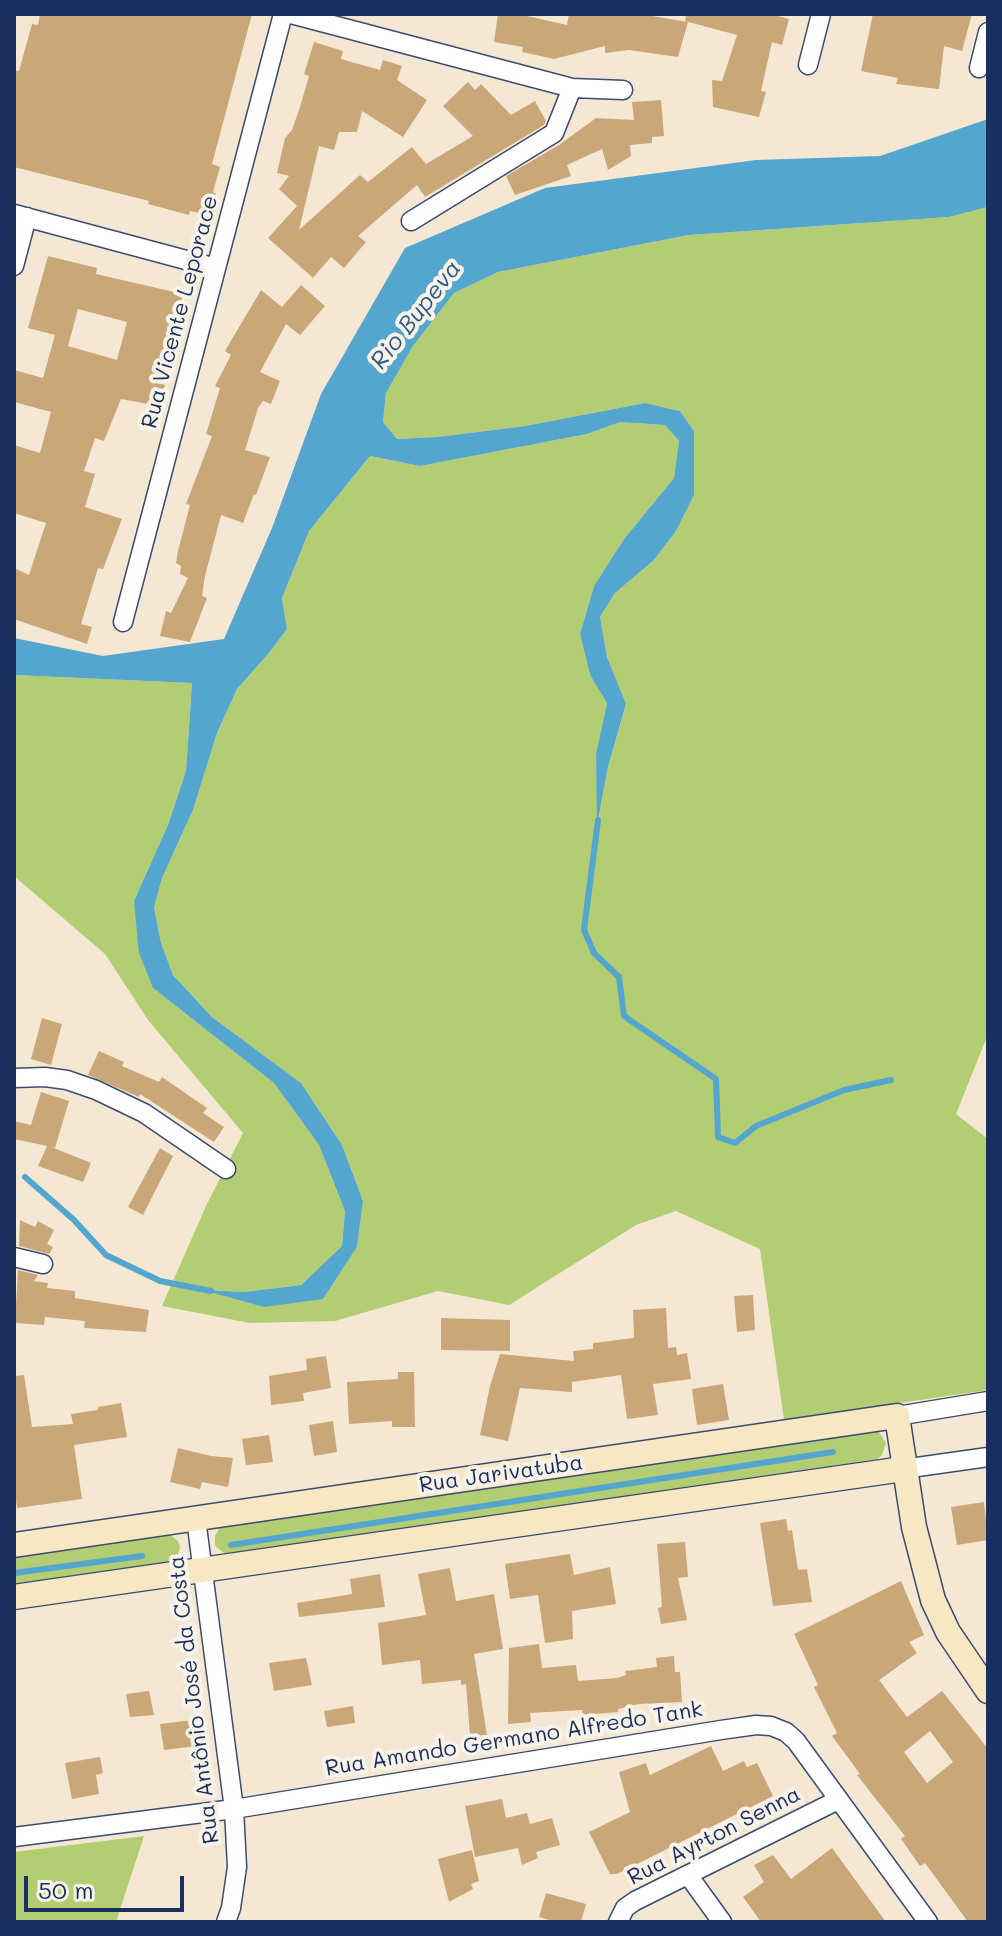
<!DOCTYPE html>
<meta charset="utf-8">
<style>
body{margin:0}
#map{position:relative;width:1002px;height:1936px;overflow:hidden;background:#f4e8d4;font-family:Mali,sans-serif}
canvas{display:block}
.frame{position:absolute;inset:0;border:16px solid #1b2f5e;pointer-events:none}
.scale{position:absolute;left:24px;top:1876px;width:160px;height:36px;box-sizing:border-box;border:4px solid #1b2f5e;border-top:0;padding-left:10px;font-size:24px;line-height:28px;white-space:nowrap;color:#1b2f5e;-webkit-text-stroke:6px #f7f3e8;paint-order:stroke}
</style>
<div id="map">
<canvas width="1002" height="1936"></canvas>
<div class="frame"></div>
<div class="scale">50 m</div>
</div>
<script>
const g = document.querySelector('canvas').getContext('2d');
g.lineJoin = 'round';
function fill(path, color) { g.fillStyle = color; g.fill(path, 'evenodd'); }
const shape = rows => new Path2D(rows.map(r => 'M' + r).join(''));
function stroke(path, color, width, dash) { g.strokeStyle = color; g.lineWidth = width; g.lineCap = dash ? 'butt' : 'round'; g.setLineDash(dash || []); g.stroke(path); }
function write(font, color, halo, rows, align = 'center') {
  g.font = font + ' Mali,sans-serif'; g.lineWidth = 8; g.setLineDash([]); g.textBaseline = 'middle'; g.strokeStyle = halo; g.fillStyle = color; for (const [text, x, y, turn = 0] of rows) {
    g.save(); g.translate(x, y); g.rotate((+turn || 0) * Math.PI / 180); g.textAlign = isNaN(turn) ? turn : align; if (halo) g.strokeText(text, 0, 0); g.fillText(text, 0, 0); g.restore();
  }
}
fill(shape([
 [988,207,988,1034,956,1114,988,1139,988,1390,784,1420,760,1249,676,1211,636,1225,509,1305,438,1291,335,1321,250,1323,162,1306,206,1206,243,1133,148,1020,105,954,14,876,14,675,192,683,186,771,168,825,134,901,153,988,274,1083,319,1145,345,1211,342,1246,301,1285,244,1292,208,1290,323,1299,357,1247,363,1201,342,1145,301,1083,212,1017,173,975,161,943,154,907,162,878,193,810,217,733,237,689,269,653,287,629,282,598,309,531,370,456,420,466,587,434,620,422,665,425,679,441,674,478,624,539,594,586,580,634,590,675,607,703,596,754,598,820,608,767,626,705,607,657,600,617,615,593,654,560,676,531,694,494,694,431,680,411,645,403,525,426,437,437,397,439,383,422,386,393,413,346,454,293,498,272,689,235,949,217],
 [873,1430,879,1432,886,1443,882,1455,877,1459,235,1555,228,1556,215,1546,215,1536,220,1527,230,1524],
 [168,1533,178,1541,180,1547,177,1559,171,1563,14,1586,14,1555],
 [144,1836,116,1922,14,1922,14,1852]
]), '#b3cd73');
fill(shape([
 [988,119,988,207,949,217,689,235,498,272,454,293,413,346,386,393,383,422,397,439,437,437,525,426,645,403,680,411,694,431,694,495,676,531,654,560,615,593,600,617,607,657,626,704,608,767,597,825,596,754,607,703,590,675,580,634,594,586,624,539,674,478,679,441,665,425,620,422,587,434,420,466,370,456,309,531,282,598,287,629,269,653,237,689,217,733,193,810,162,878,154,907,161,943,173,975,212,1017,301,1083,342,1145,363,1201,357,1247,323,1299,264,1307,203,1290,244,1292,301,1285,342,1246,345,1211,319,1145,274,1083,153,988,139,953,134,901,168,825,186,771,192,683,14,675,14,638,103,656,224,639,272,528,321,394,405,248,545,188,756,160,880,156]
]), '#55a6cf');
stroke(shape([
 [598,820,584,930,594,953,619,977,624,1016,716,1079,718,1137,735,1143,756,1126,844,1090,891,1080],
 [25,1177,74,1220,106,1255,160,1281,211,1291],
 [231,1545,833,1452],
 [14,1573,142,1556]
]), '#55a6cf', 6);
fill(shape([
 [40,14,252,14,212,164,220,167,213,192,216,194,211,216,190,211,189,215,148,204,149,201,14,167,14,70,19,71,32,24,38,25],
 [498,14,518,14,567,25,569,14,640,14,688,22,678,57,629,50,605,53,605,46,554,59,522,52,523,47,494,42],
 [686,14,770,14,789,19,782,45,772,42,761,91,766,92,759,117,713,107,712,80,722,81,737,35,685,21],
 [873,14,972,14,962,51,944,46,939,89,896,84,898,78,861,71],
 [314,42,343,51,341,59,380,70,383,60,402,66,397,80,427,100,403,137,362,111,357,132,339,132,334,150,319,146,299,230,360,175,368,182,412,147,426,164,473,136,443,106,468,82,475,90,481,84,511,115,535,101,546,121,544,125,425,197,417,185,358,236,366,242,344,268,331,257,313,278,268,238,297,206,279,189,289,176,277,173,285,138,292,130,300,107,309,76,304,74],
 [661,100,664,136,652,137,652,143,630,145,631,156,608,170,602,149,567,165,571,176,515,195,506,176,559,145,596,118,634,120,632,102],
 [48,256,97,268,96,274,183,294,173,332,169,331,157,383,165,385,159,406,121,399,104,441,95,438,84,471,95,474,85,507,122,519,103,569,98,568,81,624,92,627,87,644,14,619,14,568,29,575,46,523,14,513,14,445,40,453,51,412,14,402,14,370,43,378,55,335,28,328],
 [78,309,127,322,117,360,68,346],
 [301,285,325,306,300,335,286,324,260,372,280,381,271,404,263,401,258,408,245,450,270,457,256,495,254,494,243,523,221,515,205,576,202,596,207,598,190,642,160,636,166,611,171,613,188,578,180,574,181,566,176,563,178,551,190,505,186,504,212,436,206,434,220,388,215,386,231,355,225,351,261,290,282,307],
 [42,1018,62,1024,51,1065,31,1059],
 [99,1051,124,1062,122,1066,159,1082,162,1077,207,1108,203,1113,224,1127,214,1142,140,1094,139,1097,88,1075],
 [41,1092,69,1101,55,1148,49,1146,91,1163,83,1182,38,1166,47,1146,14,1139,14,1121,31,1125],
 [160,1148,173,1156,143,1215,128,1207],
 [20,1220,35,1227,38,1221,54,1230,47,1244,53,1247,49,1254,19,1246],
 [18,1270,38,1275,34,1281,48,1283,47,1288,75,1291,75,1298,149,1310,146,1332,84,1328,85,1321,45,1317,44,1325,15,1323],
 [753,1295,755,1330,737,1332,734,1296],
 [666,1308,668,1348,676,1347,677,1355,687,1353,691,1379,653,1384,658,1415,627,1419,621,1375,572,1382,572,1392,520,1388,508,1441,480,1435,490,1386,500,1354,574,1361,573,1351,593,1349,593,1343,634,1338,633,1310],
 [441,1318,510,1320,510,1351,441,1350],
 [326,1356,331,1388,303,1393,304,1401,271,1405,269,1376,307,1370,306,1359],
 [398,1372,414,1372,415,1427,392,1427,392,1421,349,1424,347,1382,398,1379],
 [24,1375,32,1427,73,1424,71,1414,98,1410,98,1407,121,1403,127,1437,74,1445,82,1499,17,1508,14,1485,14,1376],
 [723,1384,729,1420,697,1425,692,1389],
 [333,1421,337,1452,314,1456,309,1425],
 [269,1435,273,1462,246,1465,242,1439],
 [178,1448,211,1456,233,1458,228,1487,202,1482,200,1489,170,1482],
 [984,1502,988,1540,957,1545,951,1507],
 [786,1519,788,1531,792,1530,798,1570,807,1569,812,1602,773,1606,760,1523],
 [685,1542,688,1577,678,1578,687,1620,661,1624,658,1608,662,1607,657,1544],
 [570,1554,574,1575,610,1567,616,1604,572,1611,573,1639,545,1643,538,1595,510,1599,505,1564],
 [450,1568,456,1601,494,1594,503,1649,474,1654,487,1735,470,1736,466,1684,461,1685,461,1680,422,1684,420,1660,382,1665,378,1623,426,1615,418,1574],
 [380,1574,385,1607,299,1617,297,1603,352,1594,350,1579],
 [901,1581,924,1635,909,1642,917,1653,879,1680,907,1717,942,1691,988,1749,988,1922,968,1922,925,1863,920,1866,901,1839,905,1836,857,1775,860,1774,832,1736,837,1733,814,1687,818,1685,794,1634],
 [930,1731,953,1762,927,1783,904,1752],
 [539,1644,542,1668,576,1665,578,1681,617,1678,626,1675,625,1671,657,1667,656,1658,674,1656,675,1672,680,1672,682,1702,639,1704,618,1709,618,1712,583,1715,582,1710,530,1713,531,1722,508,1724,509,1648],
 [306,1658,312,1685,274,1691,269,1663],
 [149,1691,154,1715,130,1717,126,1694],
 [353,1706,355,1723,327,1727,324,1711],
 [193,1720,196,1746,164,1750,160,1724],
 [711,1746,723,1771,744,1761,747,1767,757,1763,773,1796,617,1874,610,1874,589,1832,630,1812,619,1772,646,1763,650,1775],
 [100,1757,103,1773,96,1775,99,1794,72,1799,65,1763],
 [502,1799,506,1818,527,1813,530,1824,552,1818,560,1845,536,1852,538,1858,522,1865,518,1848,475,1857,465,1806],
 [832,1848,886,1922,761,1922,743,1897,764,1882,754,1865,773,1855,791,1879],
 [472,1850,479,1881,471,1884,473,1889,449,1902,438,1859],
 [546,1893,586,1904,581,1922,556,1922,539,1917]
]), '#caa779');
const street = shape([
 [291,14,572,88,623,90],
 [808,65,821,14],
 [979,68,988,32],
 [14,214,216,268],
 [411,221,554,133,572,88],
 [14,266,27,217],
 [123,622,283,14],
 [14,1078,45,1077,67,1080,96,1090,144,1113,226,1169],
 [14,1257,43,1264],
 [897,1416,988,1401],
 [903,1469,988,1457],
 [196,1519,234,1809,237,1867,231,1908,226,1922],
 [14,1837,234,1809,721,1730,756,1725,771,1726,786,1732,796,1741,928,1922],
 [688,1875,722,1922],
 [618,1922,625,1908,635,1901,838,1800]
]);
const secondary = shape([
 [14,1545,897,1416,914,1527,933,1600,948,1632,988,1691],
 [14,1597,903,1469]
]);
stroke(street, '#3c4b70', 21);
stroke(secondary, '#3c4b70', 27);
stroke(street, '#fff', 18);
stroke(secondary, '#f7e8c3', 24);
write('22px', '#1b2f5e', '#f7f3e8', [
 ["Rua Vicente Leporace",180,312,-75],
 ["Rua Jarivatuba",501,1474,-8],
 ["Rua Antônio José da Costa",194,1700,-97],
 ["Rua Amando Germano Alfredo Tank",514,1739,-9],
 ["Rua Ayrton Senna",714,1836,-27]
]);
write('italic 24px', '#2f5986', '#f7f3e8', [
 ["Rio Bupeva",416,315,-52]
]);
</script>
